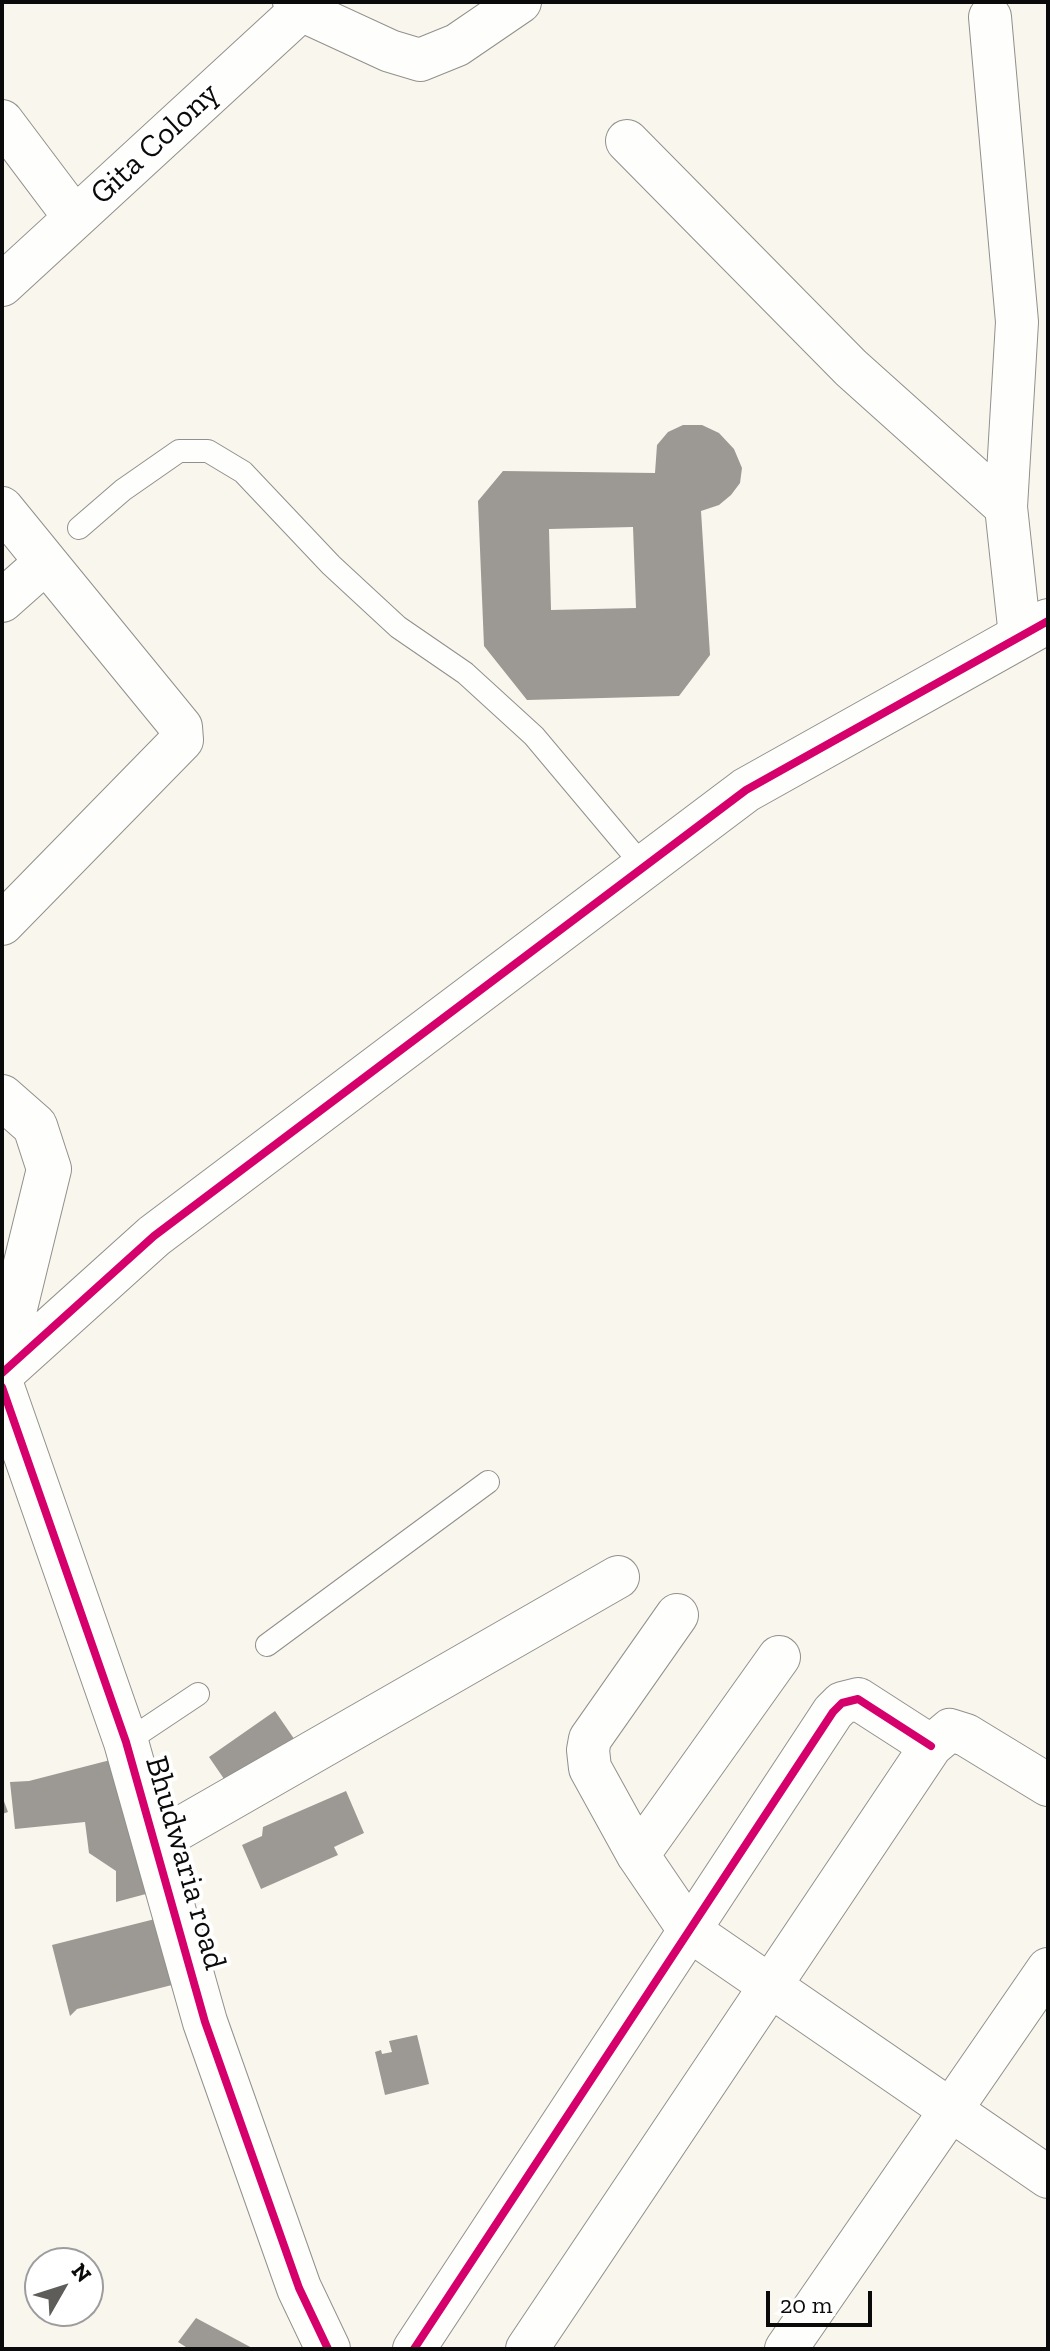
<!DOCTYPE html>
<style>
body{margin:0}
#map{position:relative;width:1050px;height:2351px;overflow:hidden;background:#f9f6ed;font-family:"Zilla Slab",serif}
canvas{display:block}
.frame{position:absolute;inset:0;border:4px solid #0a0a0a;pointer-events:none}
.north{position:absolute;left:24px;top:2247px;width:80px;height:80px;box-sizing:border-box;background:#fff;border:2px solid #9d9d9d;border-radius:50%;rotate:51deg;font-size:22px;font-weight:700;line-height:32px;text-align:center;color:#0a0a0a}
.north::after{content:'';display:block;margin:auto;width:28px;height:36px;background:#5e5d59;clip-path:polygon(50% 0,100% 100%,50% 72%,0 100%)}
.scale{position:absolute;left:766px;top:2291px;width:106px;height:36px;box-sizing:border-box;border:4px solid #0a0a0a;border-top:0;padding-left:10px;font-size:24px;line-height:28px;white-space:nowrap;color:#0a0a0a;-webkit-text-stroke:6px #fff;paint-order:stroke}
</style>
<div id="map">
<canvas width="1050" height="2351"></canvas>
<div class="frame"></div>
<div class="north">N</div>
<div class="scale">20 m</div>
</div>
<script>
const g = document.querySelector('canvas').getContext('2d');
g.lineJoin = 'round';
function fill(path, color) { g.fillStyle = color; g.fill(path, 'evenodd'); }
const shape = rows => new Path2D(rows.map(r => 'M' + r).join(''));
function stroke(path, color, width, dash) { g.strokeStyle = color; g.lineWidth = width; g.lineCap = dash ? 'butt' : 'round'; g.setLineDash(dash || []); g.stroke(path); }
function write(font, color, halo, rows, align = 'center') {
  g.font = font + ' "Zilla Slab",serif'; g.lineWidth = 8; g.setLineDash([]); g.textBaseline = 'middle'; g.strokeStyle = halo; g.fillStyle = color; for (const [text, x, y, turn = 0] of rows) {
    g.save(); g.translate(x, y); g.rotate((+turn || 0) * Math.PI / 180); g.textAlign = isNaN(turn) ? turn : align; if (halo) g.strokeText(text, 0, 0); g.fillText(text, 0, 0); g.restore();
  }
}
fill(shape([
 [683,425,702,425,719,433,734,449,742,468,740,483,731,495,719,505,701,511,710,655,679,696,527,700,484,646,478,501,503,471,655,473,657,445,668,432],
 [633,527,636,608,551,610,549,529],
 [275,1711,299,1746,233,1792,209,1757],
 [122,1757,157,1891,116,1902,116,1871,89,1853,85,1822,15,1829,10,1782,29,1781],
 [346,1791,364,1833,334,1847,338,1855,261,1889,242,1845,262,1836,263,1827],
 [2,1796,8,1812,2,1814],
 [155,1919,172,1985,77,2009,70,2016,52,1945],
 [417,2035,429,2084,385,2095,375,2052,381,2050,382,2054,392,2052,389,2041],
 [196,2318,254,2349,189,2349,178,2342]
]), '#9c9893');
const service = shape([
 [79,528,123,490,179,451,208,451,243,472,331,565,398,627,465,673,534,736,644,867],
 [267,1645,488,1482],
 [126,1742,198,1694]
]);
const minor = shape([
 [301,10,390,51,420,60,457,45,520,2],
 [990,17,1017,322,1006,507,1020,636],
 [2,121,75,218],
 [627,141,851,368,1006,507],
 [2,285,301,10,294,2],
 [2,508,46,562,2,601],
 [2,924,182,740,181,727,46,562],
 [677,1615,590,1739,588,1750,590,1768,638,1855,689,1930,1048,2177],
 [154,1843,618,1577],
 [638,1855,779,1657],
 [414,2349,833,1712,842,1703,858,1699,931,1746],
 [527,2349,931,1746,950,1730,966,1735,1048,1785],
 [786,2349,1048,1969]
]);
const tertiary = shape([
 [2,1097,35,1126,49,1169,2,1361],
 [2,1373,154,1236,746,790,1048,621],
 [2,1387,126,1742,205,2022,299,2288,328,2349]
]);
stroke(service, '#92908c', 24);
stroke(minor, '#92908c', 44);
stroke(tertiary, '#92908c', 46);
stroke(service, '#fefefc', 22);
stroke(minor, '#fefefc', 42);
stroke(tertiary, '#fefefc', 44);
stroke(shape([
 [2,1373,154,1236,746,790,1048,621],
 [2,1387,126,1742,205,2022,299,2288,328,2349],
 [414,2349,833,1712,842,1703,858,1699,931,1746]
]), '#d6006c', 8);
write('32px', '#0a0a0a', '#fff', [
 ["Gita Colony",155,144,-43],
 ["Bhudwaria road",185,1863,74]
]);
</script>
